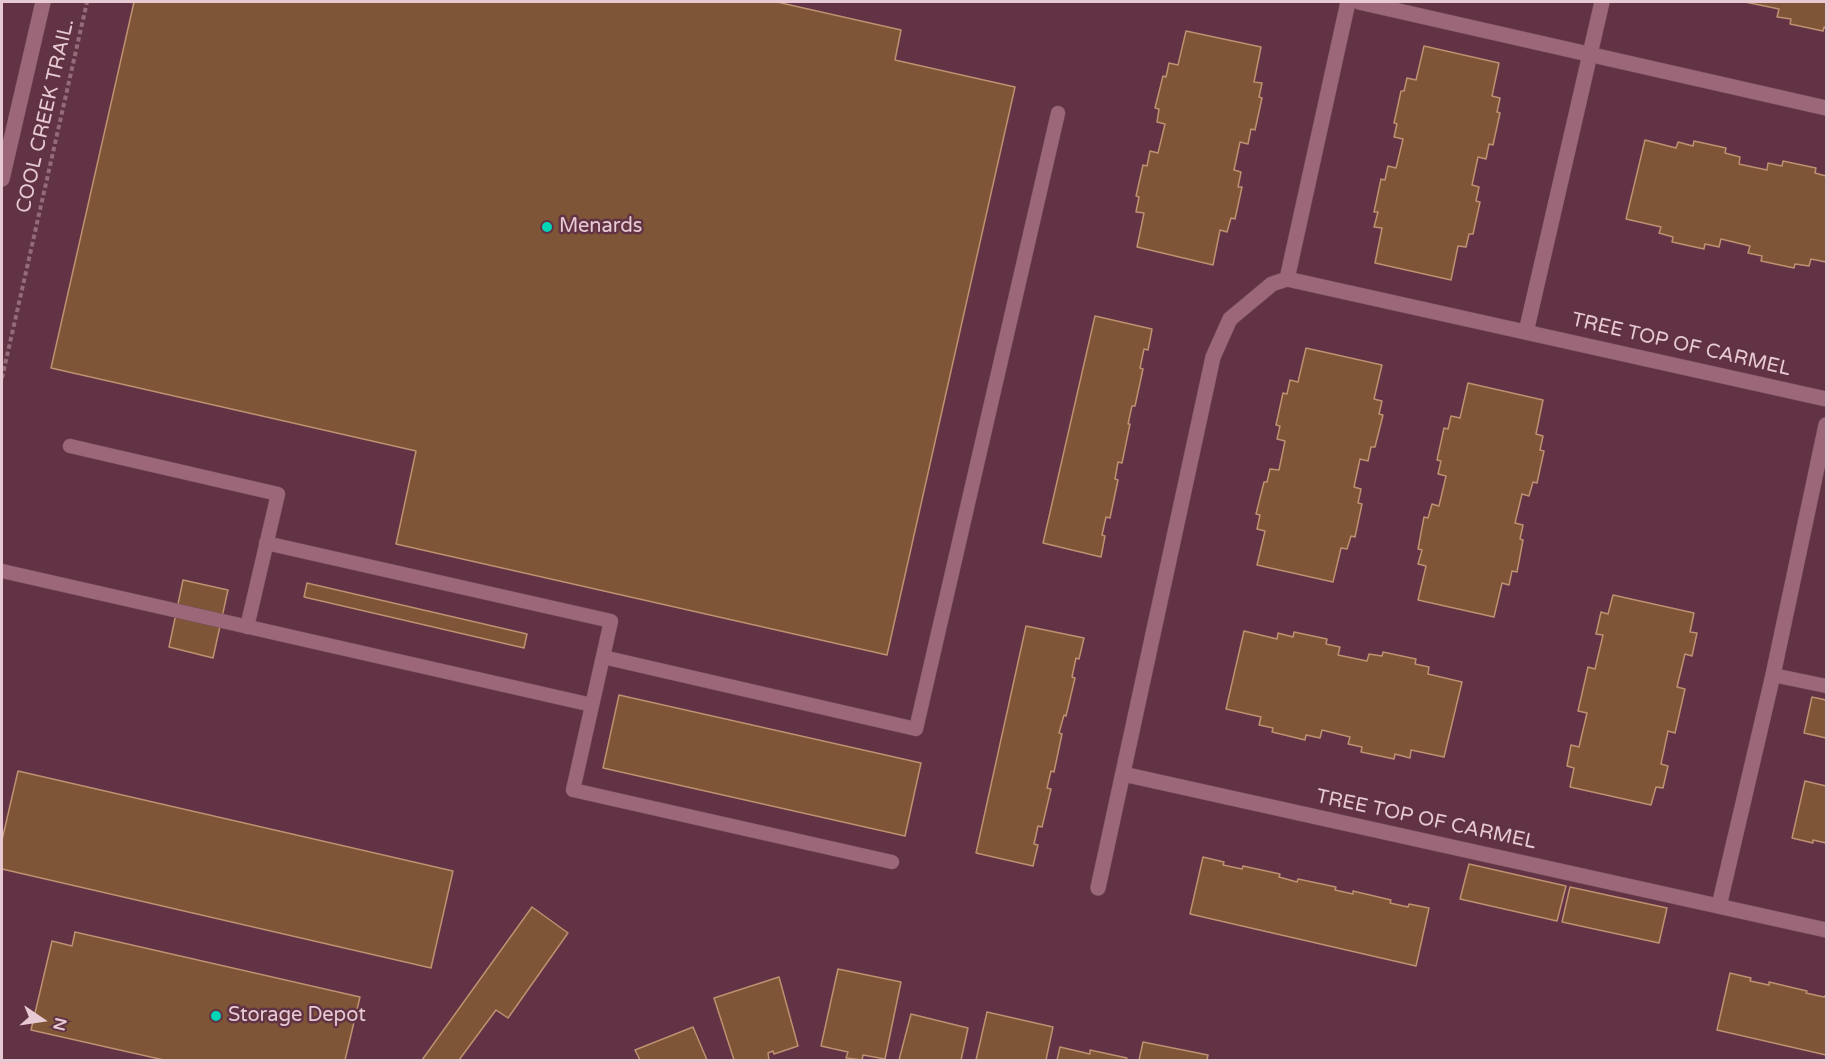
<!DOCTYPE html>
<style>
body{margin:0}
#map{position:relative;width:1828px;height:1062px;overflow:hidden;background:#613344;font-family:"Varela Round",sans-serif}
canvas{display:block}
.frame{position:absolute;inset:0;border:3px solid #e7cad3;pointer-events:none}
.north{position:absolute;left:12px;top:990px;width:60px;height:60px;-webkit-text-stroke:4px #613344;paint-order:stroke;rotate:103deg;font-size:16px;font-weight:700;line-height:24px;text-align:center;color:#e7cad3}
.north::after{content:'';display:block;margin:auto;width:21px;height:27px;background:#e7cad3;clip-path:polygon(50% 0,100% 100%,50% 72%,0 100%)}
</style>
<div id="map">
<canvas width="1828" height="1062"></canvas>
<div class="frame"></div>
<div class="north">N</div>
</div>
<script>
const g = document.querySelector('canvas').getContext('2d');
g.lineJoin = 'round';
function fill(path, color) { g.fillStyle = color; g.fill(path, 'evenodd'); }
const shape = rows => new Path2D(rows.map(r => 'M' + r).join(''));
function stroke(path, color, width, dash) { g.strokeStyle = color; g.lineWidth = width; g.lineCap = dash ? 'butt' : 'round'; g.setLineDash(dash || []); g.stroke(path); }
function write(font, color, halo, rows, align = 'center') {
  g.font = font + ' "Varela Round",sans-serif'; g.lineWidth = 5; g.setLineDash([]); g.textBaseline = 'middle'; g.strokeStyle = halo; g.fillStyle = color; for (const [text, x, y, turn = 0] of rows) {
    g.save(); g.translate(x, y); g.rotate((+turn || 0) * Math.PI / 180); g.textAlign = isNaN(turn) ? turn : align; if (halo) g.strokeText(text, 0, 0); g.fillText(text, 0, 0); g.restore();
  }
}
const building = shape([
 [134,2,777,2,901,30,895,60,1015,87,887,655,396,544,416,451,51,368,134,2],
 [1745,2,1826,2,1826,28,1824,27,1823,31,1790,24,1791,19,1777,17,1779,9,1745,2],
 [1186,31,1261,47,1254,82,1262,83,1259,97,1262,98,1255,130,1251,129,1248,144,1240,142,1234,170,1241,172,1238,187,1242,187,1235,219,1231,218,1227,232,1220,230,1213,265,1137,247,1144,213,1136,212,1139,197,1136,196,1143,165,1147,166,1150,151,1158,153,1165,124,1157,122,1159,109,1155,108,1163,76,1166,77,1169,63,1178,65,1186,31],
 [1424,46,1499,63,1492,96,1500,98,1497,112,1500,113,1493,145,1489,144,1486,159,1478,157,1472,185,1479,187,1476,201,1480,202,1473,234,1469,234,1466,247,1458,246,1451,280,1375,263,1382,228,1374,227,1378,212,1374,212,1381,179,1385,180,1388,166,1396,168,1403,139,1394,137,1397,124,1394,123,1401,91,1404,91,1407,78,1416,80,1424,46],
 [1645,140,1676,148,1678,142,1693,146,1694,141,1726,148,1725,153,1740,157,1739,164,1767,170,1768,163,1782,166,1783,161,1816,168,1815,173,1826,176,1826,262,1811,259,1809,266,1795,264,1794,268,1761,261,1762,256,1748,253,1750,246,1721,239,1719,247,1705,244,1704,249,1672,242,1673,237,1659,233,1661,227,1626,219,1645,140],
 [1095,316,1152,329,1148,350,1144,349,1140,368,1143,369,1135,406,1132,406,1128,424,1130,424,1122,463,1118,462,1115,479,1118,480,1110,518,1106,517,1102,535,1105,536,1101,557,1043,543,1095,316],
 [1306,348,1382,365,1374,399,1382,401,1379,414,1383,415,1375,447,1371,447,1368,461,1360,459,1354,487,1361,489,1358,503,1362,504,1355,537,1351,536,1347,549,1341,548,1333,582,1257,565,1265,531,1257,529,1260,515,1256,514,1264,482,1267,482,1270,469,1279,470,1285,441,1277,439,1280,426,1276,425,1283,393,1287,394,1290,380,1298,382,1306,348],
 [1468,383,1543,400,1536,434,1543,436,1540,450,1544,451,1537,483,1533,482,1529,496,1522,494,1515,523,1523,525,1520,539,1523,540,1517,572,1512,571,1509,585,1502,583,1494,617,1418,600,1426,566,1418,564,1422,550,1418,549,1424,517,1428,518,1432,504,1439,506,1446,476,1438,474,1441,461,1437,460,1444,428,1448,429,1451,416,1460,418,1468,383],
 [183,580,228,590,213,658,169,647,183,580],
 [307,583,527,634,524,648,304,597,307,583],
 [1613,595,1694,613,1690,632,1697,633,1692,656,1685,654,1677,687,1685,689,1675,733,1668,731,1661,764,1668,766,1663,788,1656,787,1651,805,1570,787,1574,768,1567,766,1571,745,1579,747,1587,713,1578,711,1588,667,1595,669,1603,635,1596,634,1601,612,1608,614,1613,595],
 [1026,626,1084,638,1079,659,1076,658,1072,677,1075,678,1066,716,1064,715,1059,733,1062,734,1054,772,1051,771,1047,788,1051,789,1042,827,1038,826,1034,844,1038,845,1033,866,976,853,1026,626],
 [1244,631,1277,639,1278,633,1293,637,1294,632,1327,639,1326,644,1340,647,1338,655,1367,661,1369,654,1382,656,1383,652,1416,659,1415,664,1429,667,1428,674,1462,682,1444,757,1411,750,1410,758,1395,754,1394,759,1361,752,1362,747,1348,744,1350,737,1322,730,1320,738,1306,735,1305,740,1272,732,1273,728,1259,725,1261,717,1226,709,1244,631],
 [619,695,921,763,905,836,603,768,619,695],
 [1812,697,1826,700,1826,738,1804,733,1812,697],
 [18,771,453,871,431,968,2,869,2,840,18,771],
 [1805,781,1826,786,1826,843,1813,840,1813,843,1792,838,1805,781],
 [1203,857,1224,862,1223,865,1242,869,1243,866,1280,874,1279,877,1297,882,1298,879,1336,887,1335,890,1353,894,1353,891,1391,900,1390,903,1408,907,1409,904,1429,908,1416,966,1190,914,1203,857],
 [1469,864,1566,886,1557,921,1460,899,1469,864],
 [1570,887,1667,908,1659,943,1562,922,1570,887],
 [532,907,568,933,508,1018,496,1010,459,1060,422,1060,532,907],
 [75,932,360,997,345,1060,164,1060,31,1030,52,941,72,946,75,932],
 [838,969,901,982,885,1059,863,1055,862,1060,846,1058,848,1052,821,1046,838,969],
 [1730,973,1751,978,1750,981,1769,985,1769,982,1807,991,1806,993,1824,997,1826,995,1826,1055,1717,1030,1730,973],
 [779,977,798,1046,774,1054,773,1051,768,1053,769,1060,734,1060,714,998,779,977],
 [987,1012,1053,1027,1046,1060,976,1060,987,1012],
 [911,1014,968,1028,961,1060,899,1060,911,1014],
 [693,1027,707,1060,640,1060,635,1050,693,1027],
 [1143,1042,1208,1055,1207,1060,1139,1060,1143,1042],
 [1060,1047,1090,1054,1090,1050,1127,1058,1126,1060,1057,1060,1060,1047]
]);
fill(building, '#7e5637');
stroke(building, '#bd9171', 1.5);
const service = shape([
 [70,446,278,494,247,627],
 [266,543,611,621,573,790,892,862],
 [2,571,592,705],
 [603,657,916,729,1058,113],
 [1773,675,1826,686]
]);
const minor = shape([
 [1359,2,1826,108],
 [2,179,43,2],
 [1287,279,1348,2],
 [1526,332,1602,2],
 [1123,774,1826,930],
 [1098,888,1213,357,1230,319,1272,284,1287,279,1826,399],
 [1719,906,1773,675,1826,425]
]);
stroke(service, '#785260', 15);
stroke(minor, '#785260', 16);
stroke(shape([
 [2,378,87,2]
]), '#936b79', 4, [4.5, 3]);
stroke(service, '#9b6779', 14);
stroke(minor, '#9b6779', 15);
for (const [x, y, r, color] of [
 [547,227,6,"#01d5b6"],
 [216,1016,6,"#01d5b6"]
]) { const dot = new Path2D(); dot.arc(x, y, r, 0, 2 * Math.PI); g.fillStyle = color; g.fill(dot); stroke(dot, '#613344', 2); }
write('20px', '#e7cad3', '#613344', [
 ["COOL CREEK TRAIL.",46,116,-77],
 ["TREE TOP OF CARMEL",1681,345,13],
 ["TREE TOP OF CARMEL",1426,820,12]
]);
write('20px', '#e7cad3', '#613344', [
 ["Menards",559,227],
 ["Storage Depot",228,1016]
], 'left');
</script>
